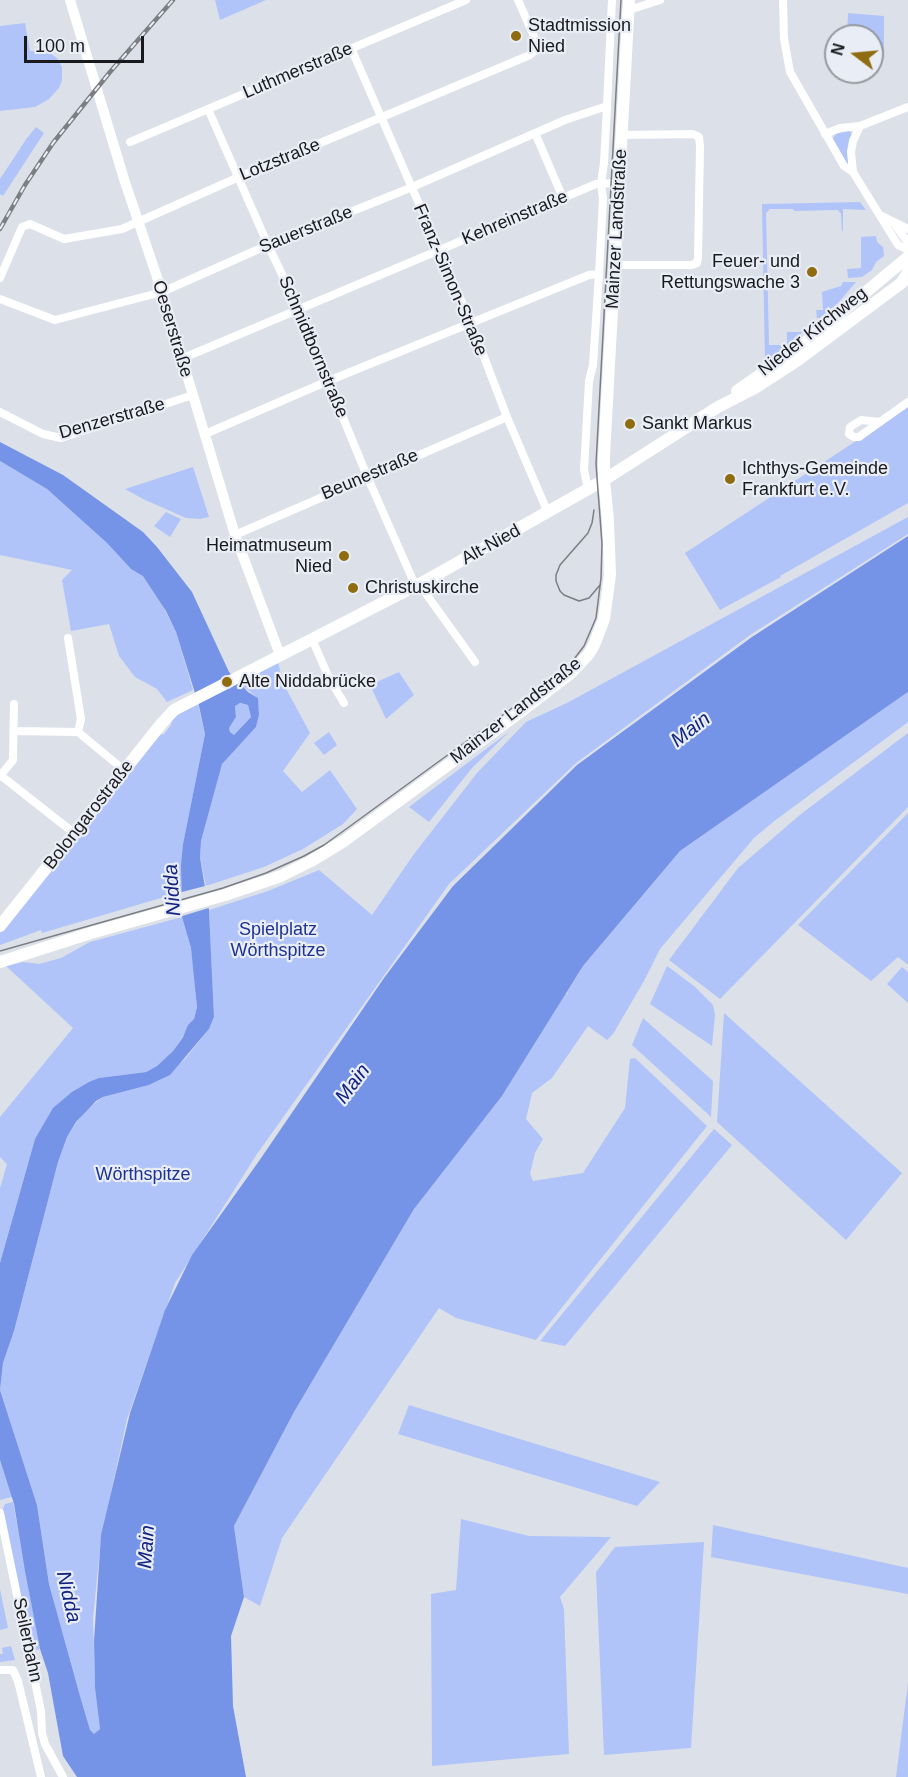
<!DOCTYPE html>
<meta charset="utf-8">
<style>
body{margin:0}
#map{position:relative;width:908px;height:1777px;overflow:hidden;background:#dce0e8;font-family:Helvetica,sans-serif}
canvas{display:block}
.north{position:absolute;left:824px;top:24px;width:60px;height:60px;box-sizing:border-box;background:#e9edf6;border:2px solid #96999f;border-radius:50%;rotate:286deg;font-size:16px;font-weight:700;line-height:24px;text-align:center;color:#191a1d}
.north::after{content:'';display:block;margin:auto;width:21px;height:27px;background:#8f6c10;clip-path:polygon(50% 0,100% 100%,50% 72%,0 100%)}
.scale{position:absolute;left:24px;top:36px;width:120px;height:27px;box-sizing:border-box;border:3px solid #191a1d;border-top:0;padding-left:8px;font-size:18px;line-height:21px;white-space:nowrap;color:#191a1d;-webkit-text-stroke:4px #e9edf6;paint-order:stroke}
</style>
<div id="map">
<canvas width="908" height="1777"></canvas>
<div class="north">N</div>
<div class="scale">100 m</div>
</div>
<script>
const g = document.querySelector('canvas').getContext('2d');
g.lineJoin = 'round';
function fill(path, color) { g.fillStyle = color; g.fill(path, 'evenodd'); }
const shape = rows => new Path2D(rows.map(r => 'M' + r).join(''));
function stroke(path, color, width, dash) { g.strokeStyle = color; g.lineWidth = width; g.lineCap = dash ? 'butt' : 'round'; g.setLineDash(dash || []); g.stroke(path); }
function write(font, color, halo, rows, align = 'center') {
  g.font = font + ' Helvetica,sans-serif'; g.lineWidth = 4.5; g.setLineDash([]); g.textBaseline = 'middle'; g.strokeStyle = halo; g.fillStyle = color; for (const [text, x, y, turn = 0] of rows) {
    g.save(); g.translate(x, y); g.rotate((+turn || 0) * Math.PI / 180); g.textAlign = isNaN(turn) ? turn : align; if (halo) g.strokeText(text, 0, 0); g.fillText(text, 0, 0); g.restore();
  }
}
fill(shape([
 [215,0,266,0,220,20],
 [848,13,884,16,884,52,872,51,872,36,847,36],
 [25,23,30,51,48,52,57,58,62,67,62,80,59,88,49,99,35,107,0,111,0,26],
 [36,127,44,133,3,196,0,194,0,179,27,138],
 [848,131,851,132,851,136,849,144,849,163,847,165,832,142,833,138,836,134],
 [860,202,866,210,843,209,843,230,842,232,841,214,838,210,794,211,793,209,770,209,766,213,769,345,787,345,787,332,803,332,787,345,765,363,762,204],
 [876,236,877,242,883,247,884,256,876,262,872,270,862,277,848,278,847,269,861,268,861,237],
 [843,282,856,282,838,303,820,318,817,318,816,310,823,310,822,292,841,286],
 [908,407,908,503,780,576,781,577,720,610,685,553],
 [0,461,47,489,107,543,131,569,143,575,159,598,176,632,193,690,167,702,157,689,135,677,119,656,109,624,71,631,62,580,72,570,0,555],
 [193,467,209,517,200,519,186,518,143,499,125,489],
 [166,512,181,519,170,537,154,526],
 [908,517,908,534,750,635,576,763,449,884,257,1154,175,1283,127,1419,101,1539,93,1618,95,1688,100,1729,94,1734,90,1731,80,1696,49,1584,37,1505,0,1390,1,1379,3,1363,14,1331,58,1162,67,1137,76,1123,86,1110,103,1097,149,1085,160,1080,185,1059,209,1029,214,1017,209,910,268,891,319,870,372,915,414,854,477,773,526,722,567,703],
 [278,662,283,683,310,733,283,771,302,792,330,770,357,809,343,824,303,849,264,867,206,886,200,858,201,841,222,763,256,727,259,715,258,698,239,683],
 [399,672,414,695,386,719,370,685],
 [908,692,908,722,773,822,754,838,660,949,644,981,613,1034,607,1040,588,1026,552,1078,532,1093,526,1119,543,1139,535,1153,530,1174,533,1181,583,1173,625,1108,630,1059,635,1058,707,1126,536,1340,456,1318,439,1308,282,1538,260,1606,244,1597,234,1526,294,1412,414,1209,502,1096,566,993,568,995,567,992,583,966,680,851],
 [237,703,248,705,251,717,234,735,230,732,229,728,236,717,235,706],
 [198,704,205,734,183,844,181,894,161,898,42,933,41,930,0,945,0,933,3,929,159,735,164,734,171,725,172,719,181,712],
 [510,731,472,768,429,822,409,807],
 [329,732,337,745,324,755,314,743],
 [908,733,908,807,720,999,669,960,738,868,801,814],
 [908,813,908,965,898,957,871,981,798,925],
 [182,917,191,948,194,969,197,1007,194,1019,173,1051,157,1066,146,1072,99,1078,35,1139,0,1263,0,1188,7,1164,0,1157,0,1117,73,1028,6,966,23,962,39,964,61,958,90,942],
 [667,966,694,986,713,1005,715,1015,712,1046,650,1004],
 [902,967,908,972,908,1003,887,984],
 [724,1013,902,1173,846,1240,717,1122],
 [643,1018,713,1081,711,1117,632,1045],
 [714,1129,732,1145,565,1346,540,1341],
 [409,1405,660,1482,637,1506,398,1434],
 [0,1460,12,1497,0,1500],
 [13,1502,40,1649,32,1651,3,1509,5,1504],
 [461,1519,529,1536,611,1537,560,1597,564,1609,569,1754,432,1766,431,1594,456,1590],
 [713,1525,908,1568,908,1594,711,1557],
 [704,1542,691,1748,604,1755,596,1572,615,1547],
 [0,1589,8,1628,0,1630],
 [11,1646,15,1660,0,1662,0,1654,3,1654,2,1648],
 [908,1683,908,1777,896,1777]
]), '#b0c4f9');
fill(shape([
 [0,442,63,475,143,532,157,547,192,592,229,672,248,692,258,698,259,715,256,727,222,764,201,841,200,858,209,910,214,1017,209,1029,170,1075,149,1085,103,1097,96,1101,76,1122,67,1137,58,1162,14,1331,3,1363,0,1390,37,1505,49,1584,80,1696,90,1730,94,1734,100,1729,95,1688,94,1641,101,1535,130,1413,165,1310,192,1255,259,1161,384,978,453,886,577,765,752,637,908,536,908,692,680,851,583,966,502,1096,414,1209,294,1412,234,1526,244,1597,231,1636,233,1706,246,1777,77,1777,63,1756,48,1673,40,1649,25,1571,14,1504,0,1460,0,1263,35,1139,53,1108,72,1092,89,1082,99,1078,146,1072,157,1066,173,1051,183,1037,188,1025,194,1019,197,1007,191,948,182,917,181,865,183,844,205,734,199,706,176,632,166,611,143,576,131,569,107,543,47,489,0,461],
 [240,703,248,705,251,717,234,735,230,732,229,728,236,717,235,706]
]), '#7694e7');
fill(shape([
 [209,885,212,907,179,917,178,893]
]), '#dce0e8');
stroke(shape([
 [783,0,784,39,790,72,844,166,853,172,898,245,908,250],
 [629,10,660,0],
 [351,48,471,323,507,417,548,513],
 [208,109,268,245,298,308,367,476,416,587],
 [535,133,563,198],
 [825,134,840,128,860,126,908,107],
 [130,142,466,0],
 [853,172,851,152,853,141,860,126],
 [882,216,908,229],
 [894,223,908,243],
 [615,265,692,265,697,263,698,258,700,146,699,137,693,134,622,135],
 [0,278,22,227,30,224,64,239,122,229,239,177,530,55,536,50,536,41,518,0],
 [900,282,908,268],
 [0,299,55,320,162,292,268,245,410,188,565,120,607,106],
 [181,359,596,184,619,183],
 [0,412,43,434,61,438,193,395],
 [880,422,861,420,850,427,849,434,854,437,859,437,863,434,908,402],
 [205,434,328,381,589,275,599,274],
 [588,489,584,470,589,381,593,365,599,274,603,199,601,183,604,163,607,106,612,0],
 [235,535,507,417],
 [419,584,475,662],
 [68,638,81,719,78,732],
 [312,639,329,678,344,703],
 [15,731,78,732,124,770],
 [0,775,74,833],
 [0,776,13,760,14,704],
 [0,1513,41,1711,42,1733,45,1744,63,1777],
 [0,1670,13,1670,18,1681,41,1777]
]), '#fff', 8);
stroke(shape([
 [70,0,124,179,162,292,235,535,280,655]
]), '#fff', 10);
stroke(shape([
 [737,391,797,349,908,257],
 [0,926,162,723,174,710,427,580,604,480,718,407,755,388,798,360,908,278],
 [0,962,91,933,225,895,281,876,311,861,344,841,519,713,571,673,588,655,594,645,604,619,610,575,608,520,604,480,604,456,629,0]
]), '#fff', 12);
stroke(shape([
 [594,510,592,523,588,533,560,565,556,575,556,581,560,591,564,595,579,601,589,598,600,585],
 [0,951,223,888,266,873,304,856,324,845,353,824,552,679,571,663,584,646,596,618,601,578,602,544,596,464,621,0]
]), '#7b7e83', 1.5);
const rail = shape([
 [0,229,25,185,53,143,110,72,173,0]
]);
stroke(rail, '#7b7e83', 4.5);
stroke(rail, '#e9edf6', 2, [7]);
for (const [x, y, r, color] of [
 [516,36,6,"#8f6c10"],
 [812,272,6,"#8f6c10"],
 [630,424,6,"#8f6c10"],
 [730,479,6,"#8f6c10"],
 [344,556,6,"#8f6c10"],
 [353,588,6,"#8f6c10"],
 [227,682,6,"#8f6c10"]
]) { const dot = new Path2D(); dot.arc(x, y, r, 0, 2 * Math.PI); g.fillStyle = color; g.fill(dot); stroke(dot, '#e9edf6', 2); }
write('18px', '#191a1d', '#e9edf6', [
 ["Stadtmission",528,26],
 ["Nied",528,47],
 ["Feuer- und",800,262,"right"],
 ["Rettungswache 3",800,283,"right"],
 ["Sankt Markus",642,424],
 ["Ichthys-Gemeinde",742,469],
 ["Frankfurt e.V.",742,490],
 ["Heimatmuseum",332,546,"right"],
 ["Nied",332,567,"right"],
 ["Christuskirche",365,588],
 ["Alte Niddabrücke",239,682]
], 'left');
write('18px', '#191a1d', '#e9edf6', [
 ["Luthmerstraße",298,71,-23],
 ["Lotzstraße",280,160,-22],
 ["Kehreinstraße",515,218,-23],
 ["Mainzer Landstraße",617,229,-87],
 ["Sauerstraße",306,230,-22],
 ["Franz-Simon-Straße",450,280,67],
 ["Oeserstraße",172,329,73],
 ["Nieder Kirchweg",813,332,-38],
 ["Schmidtbornstraße",313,347,67],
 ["Denzerstraße",112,419,-16],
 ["Beunestraße",370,475,-23],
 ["Alt-Nied",491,545,-29],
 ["Mainzer Landstraße",516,711,-38],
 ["Bolongarostraße",89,815,-52],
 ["Seilerbahn",27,1640,78]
]);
write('18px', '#1e3392', '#e9edf6', [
 ["Spielplatz",278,930],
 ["Wörthspitze",278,951],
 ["Wörthspitze",143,1175]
]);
write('italic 20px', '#132381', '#e9edf6', [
 ["Main",691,730,-38],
 ["Nidda",173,890,-94],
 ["Main",353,1084,-53],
 ["Main",147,1547,-86],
 ["Nidda",68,1597,77]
]);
</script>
